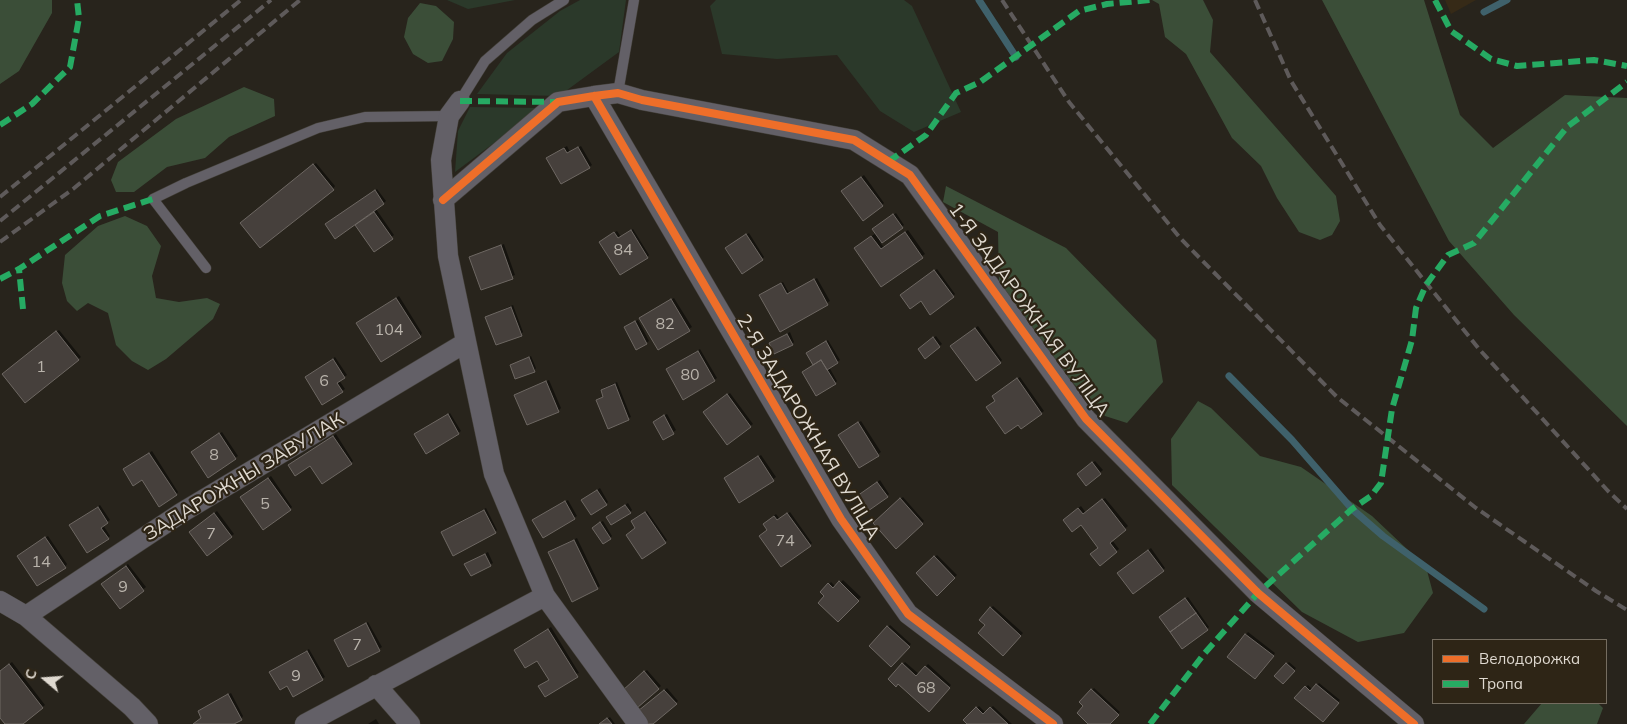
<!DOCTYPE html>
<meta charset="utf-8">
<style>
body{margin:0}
#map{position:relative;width:1627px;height:724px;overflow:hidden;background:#28241c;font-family:Mulish,sans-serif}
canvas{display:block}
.legend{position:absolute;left:1432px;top:639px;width:175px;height:65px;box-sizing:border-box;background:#2e2516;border:1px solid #756d60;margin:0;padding:6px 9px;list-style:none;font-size:15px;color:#dfd9d0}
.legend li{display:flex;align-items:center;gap:10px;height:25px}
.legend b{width:25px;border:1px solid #756d60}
.north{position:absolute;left:20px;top:654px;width:50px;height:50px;-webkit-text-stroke:4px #2e2516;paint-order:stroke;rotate:288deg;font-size:14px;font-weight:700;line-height:20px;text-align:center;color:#dfd9d0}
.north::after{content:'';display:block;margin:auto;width:18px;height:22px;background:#dfd9d0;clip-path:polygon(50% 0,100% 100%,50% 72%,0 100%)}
</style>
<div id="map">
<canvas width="1627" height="724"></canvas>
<ul class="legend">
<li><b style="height:6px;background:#ee6e29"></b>Велодорожка</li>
<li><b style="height:6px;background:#26ab63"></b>Тропа</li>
</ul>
<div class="north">С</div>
</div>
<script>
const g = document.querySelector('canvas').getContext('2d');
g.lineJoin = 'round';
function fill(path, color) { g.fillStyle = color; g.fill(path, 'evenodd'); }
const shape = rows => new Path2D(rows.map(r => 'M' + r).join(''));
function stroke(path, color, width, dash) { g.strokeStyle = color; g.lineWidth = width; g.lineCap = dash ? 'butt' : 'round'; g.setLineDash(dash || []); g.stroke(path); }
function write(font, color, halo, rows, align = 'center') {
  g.font = font + ' Mulish,sans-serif'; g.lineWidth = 4.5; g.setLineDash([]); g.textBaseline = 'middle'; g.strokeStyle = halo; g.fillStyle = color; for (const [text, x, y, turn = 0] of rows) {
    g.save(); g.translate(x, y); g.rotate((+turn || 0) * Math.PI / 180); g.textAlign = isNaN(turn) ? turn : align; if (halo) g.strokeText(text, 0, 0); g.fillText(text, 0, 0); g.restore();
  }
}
fill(shape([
 [1445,0,1476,0,1451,14]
]), '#362a17');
fill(shape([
 [447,0,515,0,468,9],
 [580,0,626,0,619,52,559,96,477,94,507,53,560,11],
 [716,0,904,0,912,6,961,112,914,132,880,111,837,55,777,59,722,54,710,6],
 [470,107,541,108,455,172,458,131]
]), '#2b392a');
fill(shape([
 [0,0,52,0,52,13,19,71,0,84],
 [1152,0,1203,0,1213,20,1210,52,1336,196,1340,221,1332,235,1320,240,1299,232,1277,198,1261,166,1232,138,1186,54,1165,37,1159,4],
 [1322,0,1424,0,1460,115,1493,148,1565,95,1627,98,1627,426,1514,315,1449,241],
 [420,3,436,6,454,22,453,39,442,61,428,63,413,54,404,37,408,18],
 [244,87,274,99,275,116,229,137,205,158,167,167,134,192,116,192,111,180,118,162,176,119],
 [946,186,1066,248,1156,340,1163,382,1127,423,1105,416,1070,380,999,283,998,232,943,202],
 [125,216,147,226,161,246,152,276,156,298,179,302,207,298,220,304,213,319,166,359,148,370,132,361,116,345,108,313,88,303,77,311,67,301,62,283,65,255,98,226],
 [1198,401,1211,408,1260,456,1301,467,1372,516,1426,567,1433,593,1404,633,1358,642,1302,612,1172,485,1171,439],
 [1542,703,1598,703,1603,708,1597,724,1524,724]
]), '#3b4e38');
fill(shape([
 [567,146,570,152,581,146,592,165,589,167,550,156],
 [316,163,335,186,333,189,244,221],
 [864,175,884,203,882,205,845,189],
 [377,189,386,201,376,209,394,235,374,250,355,223,329,222],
 [896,213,904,225,880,243,884,247,908,230,925,254,881,285,858,246,876,233,876,227],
 [633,229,649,255,647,257,603,240,617,231,621,237],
 [749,233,764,257,762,259,729,246],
 [504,244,515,275,482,289,471,258],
 [937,269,955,294,953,296,921,299,904,293],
 [817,278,830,301,780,331,760,295,783,282,789,293],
 [399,296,422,333,420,336,360,321],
 [674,298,692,327,658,348,643,316],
 [513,305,523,332,521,334,486,317],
 [638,320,649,341,646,343,626,327],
 [978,326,1002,360,1000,362,954,344],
 [59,330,81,357,25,402,6,372],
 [790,332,794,342,792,344,771,343],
 [936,336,942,344,925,357,921,347],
 [828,340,840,360,829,367,837,381,835,383,803,372,814,365,808,353],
 [700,349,717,378,714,380,667,369],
 [531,356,536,368,534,371,511,365],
 [335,357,347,375,339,380,345,389,342,391,306,377],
 [1020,377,1044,411,1041,413,996,400,996,394],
 [549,380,561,408,558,411,516,395],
 [617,382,631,417,609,427,598,400,604,396,602,390,604,388],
 [730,393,753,424,750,426,707,409],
 [450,413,461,431,458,433,416,434],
 [667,414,676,430,664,438,657,419],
 [861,421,881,452,860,467,842,433],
 [222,432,238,456,209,476,195,450],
 [336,434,353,461,351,463,292,463],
 [152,451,178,492,176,495,143,479,127,467],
 [761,455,776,477,740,501,728,476],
 [1095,461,1103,470,1086,484,1081,472],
 [271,476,292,507,290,509,244,495],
 [880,480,889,494,887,496,861,494],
 [600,488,608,502,606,504,585,498],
 [903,497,924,521,896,547,874,523],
 [1105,498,1128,526,1112,540,1119,549,1100,564,1100,547,1081,524,1067,517,1081,506,1086,513],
 [568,500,577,516,543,536,536,518],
 [628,503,632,510,630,512,610,515],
 [100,505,110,520,103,525,110,536,108,538,73,523],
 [486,508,497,530,495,532,444,530],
 [217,511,234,534,207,554,193,530],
 [647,511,667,540,665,542,637,527,635,519],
 [790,512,812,543,810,545,768,530,767,522,776,514,780,519],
 [603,521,612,536,610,538,596,525],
 [48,536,67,564,65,567,21,554],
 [577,538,600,586,597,588,552,550],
 [1151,548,1165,568,1163,570,1121,571],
 [488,552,493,563,471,575,466,564],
 [937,555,957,575,937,594,918,573],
 [128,564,146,587,121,607,105,582],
 [843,580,861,597,838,620,822,592,831,582,836,587],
 [1188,597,1209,627,1207,629,1163,615],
 [993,606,1023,633,1003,654,986,625,981,620],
 [368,622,382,647,349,666,338,638],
 [890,625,911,644,891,665,871,646],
 [551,627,579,673,542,684,550,680,537,659,518,648],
 [1248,632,1275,653,1258,676,1229,657],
 [309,649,325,677,293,695,287,684,273,670],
 [12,662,45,705,21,724,6,724,0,716,0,671],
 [905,662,919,674,928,664,951,685,929,710,898,682,890,679],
 [1289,662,1296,668,1283,683,1276,676],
 [647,670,661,686,637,706,623,691],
 [1319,683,1340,700,1323,720,1296,698,1308,685,1313,690],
 [667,688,678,701,651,724,640,711],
 [1094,688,1120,712,1109,724,1090,724,1085,706,1081,702],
 [231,693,243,716,241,719,231,724,194,724,202,718,199,711,201,709],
 [979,706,986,713,993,706,1012,724,969,724,965,720],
 [610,717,615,724,600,724],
 [376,719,379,724,368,724]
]), '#0007');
stroke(shape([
 [979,0,1016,57],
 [1484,12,1507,0],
 [1229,376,1292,440,1352,509,1383,536,1484,609]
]), '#3f616b', 7);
const building = shape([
 [578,147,590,168,561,184,546,158,564,148,567,153,578,147],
 [313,164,334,190,260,248,240,223,313,164],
 [861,177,883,206,863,221,841,191,861,177],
 [375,190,384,204,335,239,325,224,375,190],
 [374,212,393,239,374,252,355,225,374,212],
 [893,214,903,228,882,243,872,229,893,214],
 [631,230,648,258,620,275,599,242,614,232,618,238,631,230],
 [905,232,923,258,881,287,854,248,871,236,881,249,905,232],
 [746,234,763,260,742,274,725,248,746,234],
 [501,245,513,279,481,290,469,257,501,245],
 [934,270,954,297,930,315,921,301,910,309,900,295,934,270],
 [814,279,828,305,780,332,759,295,781,283,787,294,814,279],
 [396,298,421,337,381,362,356,323,396,298],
 [671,299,690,331,658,350,639,318,671,299],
 [511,307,522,336,496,345,485,317,511,307],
 [635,321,647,344,636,350,624,327,635,321],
 [975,328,1001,363,976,381,950,346,975,328],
 [56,331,79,360,25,403,2,374,56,331],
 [787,334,793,345,774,354,769,343,787,334],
 [933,337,940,347,925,359,918,349,933,337],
 [826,341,838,363,827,370,821,360,813,365,806,353,826,341],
 [698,351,715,381,683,400,666,369,698,351],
 [529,357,535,372,515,379,510,365,529,357],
 [333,359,345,378,337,383,343,392,322,405,305,377,333,359],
 [821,360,836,384,816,396,802,372,821,360],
 [1017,378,1042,414,1021,429,1018,425,1005,434,986,407,995,401,992,396,1017,378],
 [546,381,559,412,527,425,514,395,546,381],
 [615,384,629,420,608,429,596,400,603,397,601,390,615,384],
 [727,394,751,427,727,445,703,412,727,394],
 [448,414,459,434,426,454,414,434,448,414],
 [664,415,674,434,663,440,653,422,664,415],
 [858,422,879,456,859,468,838,435,858,422],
 [219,433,236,459,208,478,191,452,219,433],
 [333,436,352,464,322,484,310,466,295,476,288,465,333,436],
 [149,453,177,495,159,507,142,480,133,486,123,469,149,453],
 [758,456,774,481,739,503,724,478,758,456],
 [1092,462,1101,474,1086,486,1077,474,1092,462],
 [268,478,291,510,263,530,240,497,268,478],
 [877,482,888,497,868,511,857,496,877,482],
 [597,490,607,505,591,515,581,500,597,490],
 [900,498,923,524,896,549,873,523,900,498],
 [1102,499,1126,530,1110,543,1117,552,1100,566,1090,554,1098,548,1081,525,1072,532,1063,520,1078,508,1083,514,1102,499],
 [565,501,575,519,543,538,532,520,565,501],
 [625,505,631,513,611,525,606,517,625,505],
 [98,507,108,523,101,528,109,539,87,553,69,525,98,507],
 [484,510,496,533,453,556,441,532,484,510],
 [645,512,666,543,642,559,626,535,635,528,631,521,645,512],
 [214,513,232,537,207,556,189,532,214,513],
 [787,513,811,546,781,567,759,536,767,530,763,524,774,516,777,520,787,513],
 [600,522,611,539,603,544,592,528,600,522],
 [45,537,66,568,37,586,17,556,45,537],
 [574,540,598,589,572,602,548,552,574,540],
 [1148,550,1164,571,1133,594,1117,573,1148,550],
 [485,554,491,566,471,576,464,564,485,554],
 [934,556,955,578,937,596,916,573,934,556],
 [126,566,144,591,120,609,101,584,126,566],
 [839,581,859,601,838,622,818,603,824,596,820,592,828,583,833,588,839,581],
 [1185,598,1196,613,1170,632,1159,617,1185,598],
 [990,607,1021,636,1003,656,978,633,985,625,979,620,990,607],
 [1196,613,1208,630,1182,649,1170,632,1196,613],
 [366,623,380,651,348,667,334,640,366,623],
 [887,626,910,647,891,667,869,646,887,626],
 [548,629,578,677,545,697,538,686,549,680,537,661,525,668,514,650,548,629],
 [1245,634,1274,656,1255,679,1227,657,1245,634],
 [307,651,323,680,293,697,287,686,280,690,269,672,307,651],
 [902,663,916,676,925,666,950,688,929,712,898,684,896,687,888,679,902,663],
 [1286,663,1295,671,1283,684,1274,676,1286,663],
 [9,664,43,708,23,724,5,724,0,718,0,671,9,664],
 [644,671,659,689,637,708,622,691,644,671],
 [1316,684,1339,703,1323,722,1294,698,1305,686,1310,691,1316,684],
 [1091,689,1119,715,1110,724,1088,724,1077,713,1083,706,1079,702,1091,689],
 [664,690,677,704,653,724,649,724,638,711,664,690],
 [228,694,242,720,234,724,193,724,201,718,198,711,228,694],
 [976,707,983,714,990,707,1008,724,967,724,963,720,976,707],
 [607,718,612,724,599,724,607,718]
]);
fill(building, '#46403c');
stroke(building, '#6e6863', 1);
const lane = shape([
 [618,93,634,0],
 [460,101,485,61,532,20,564,0],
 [206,268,153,199,186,183,318,128,365,117,449,116]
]);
const street = shape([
 [594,96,841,519,908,614,1053,724],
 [460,101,449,116,441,160,448,256,494,474,545,596,638,724],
 [443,200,558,102,594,96,618,93,642,100,854,140,910,175,1086,419,1258,593,1414,724],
 [0,601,26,616,132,707,148,724],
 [26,616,181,513,465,343],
 [376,685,410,724],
 [305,724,545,596]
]);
stroke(lane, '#44403a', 11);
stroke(street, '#44403a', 21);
stroke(lane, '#636067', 10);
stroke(street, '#636067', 20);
stroke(shape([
 [1002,0,1069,102,1181,239,1337,397,1476,508,1596,591,1627,610],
 [1255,0,1291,81,1380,225,1479,349,1608,491,1627,509],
 [0,197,241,0],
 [0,221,271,0],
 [0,242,73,189,300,0]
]), '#5e5a5a', 4, [10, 5]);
stroke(shape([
 [1435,0,1451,31,1491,59,1517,66,1594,60,1627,66],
 [460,101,558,102],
 [0,125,32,104,70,67,79,18,77,0],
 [888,162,926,135,956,93,980,82,1079,11,1107,4,1150,0],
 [0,279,19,269],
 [23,309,19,269,100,216,153,199],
 [1150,724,1204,654,1258,593,1352,509,1371,496,1381,483,1392,409,1412,340,1416,308,1426,285,1448,255,1474,243,1567,127,1627,82]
]), '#26ab63', 6, [12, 6]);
stroke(shape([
 [594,96,841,519,908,614,1053,724],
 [443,200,558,102,594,96,618,93,642,100,854,140,910,175,1086,419,1258,593,1414,724]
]), '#ee6e29', 8);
write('16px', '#b9b3ab', null, [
 ["84",623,250],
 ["82",665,324],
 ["104",389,330],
 ["1",41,367],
 ["80",690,375],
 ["6",324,381],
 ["8",214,455],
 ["5",265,504],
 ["7",211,534],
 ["74",785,541],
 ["14",41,562],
 ["9",123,587],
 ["7",357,645],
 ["9",296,676],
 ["68",926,688]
]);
write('19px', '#dfd9d0', '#2e2516', [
 ["1-Я ЗАДАРОЖНАЯ ВУЛІЦА",1029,310,54],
 ["2-Я ЗАДАРОЖНАЯ ВУЛІЦА",808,427,59],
 ["ЗАДАРОЖНЫ ЗАВУЛАК",244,477,-31]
]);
</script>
